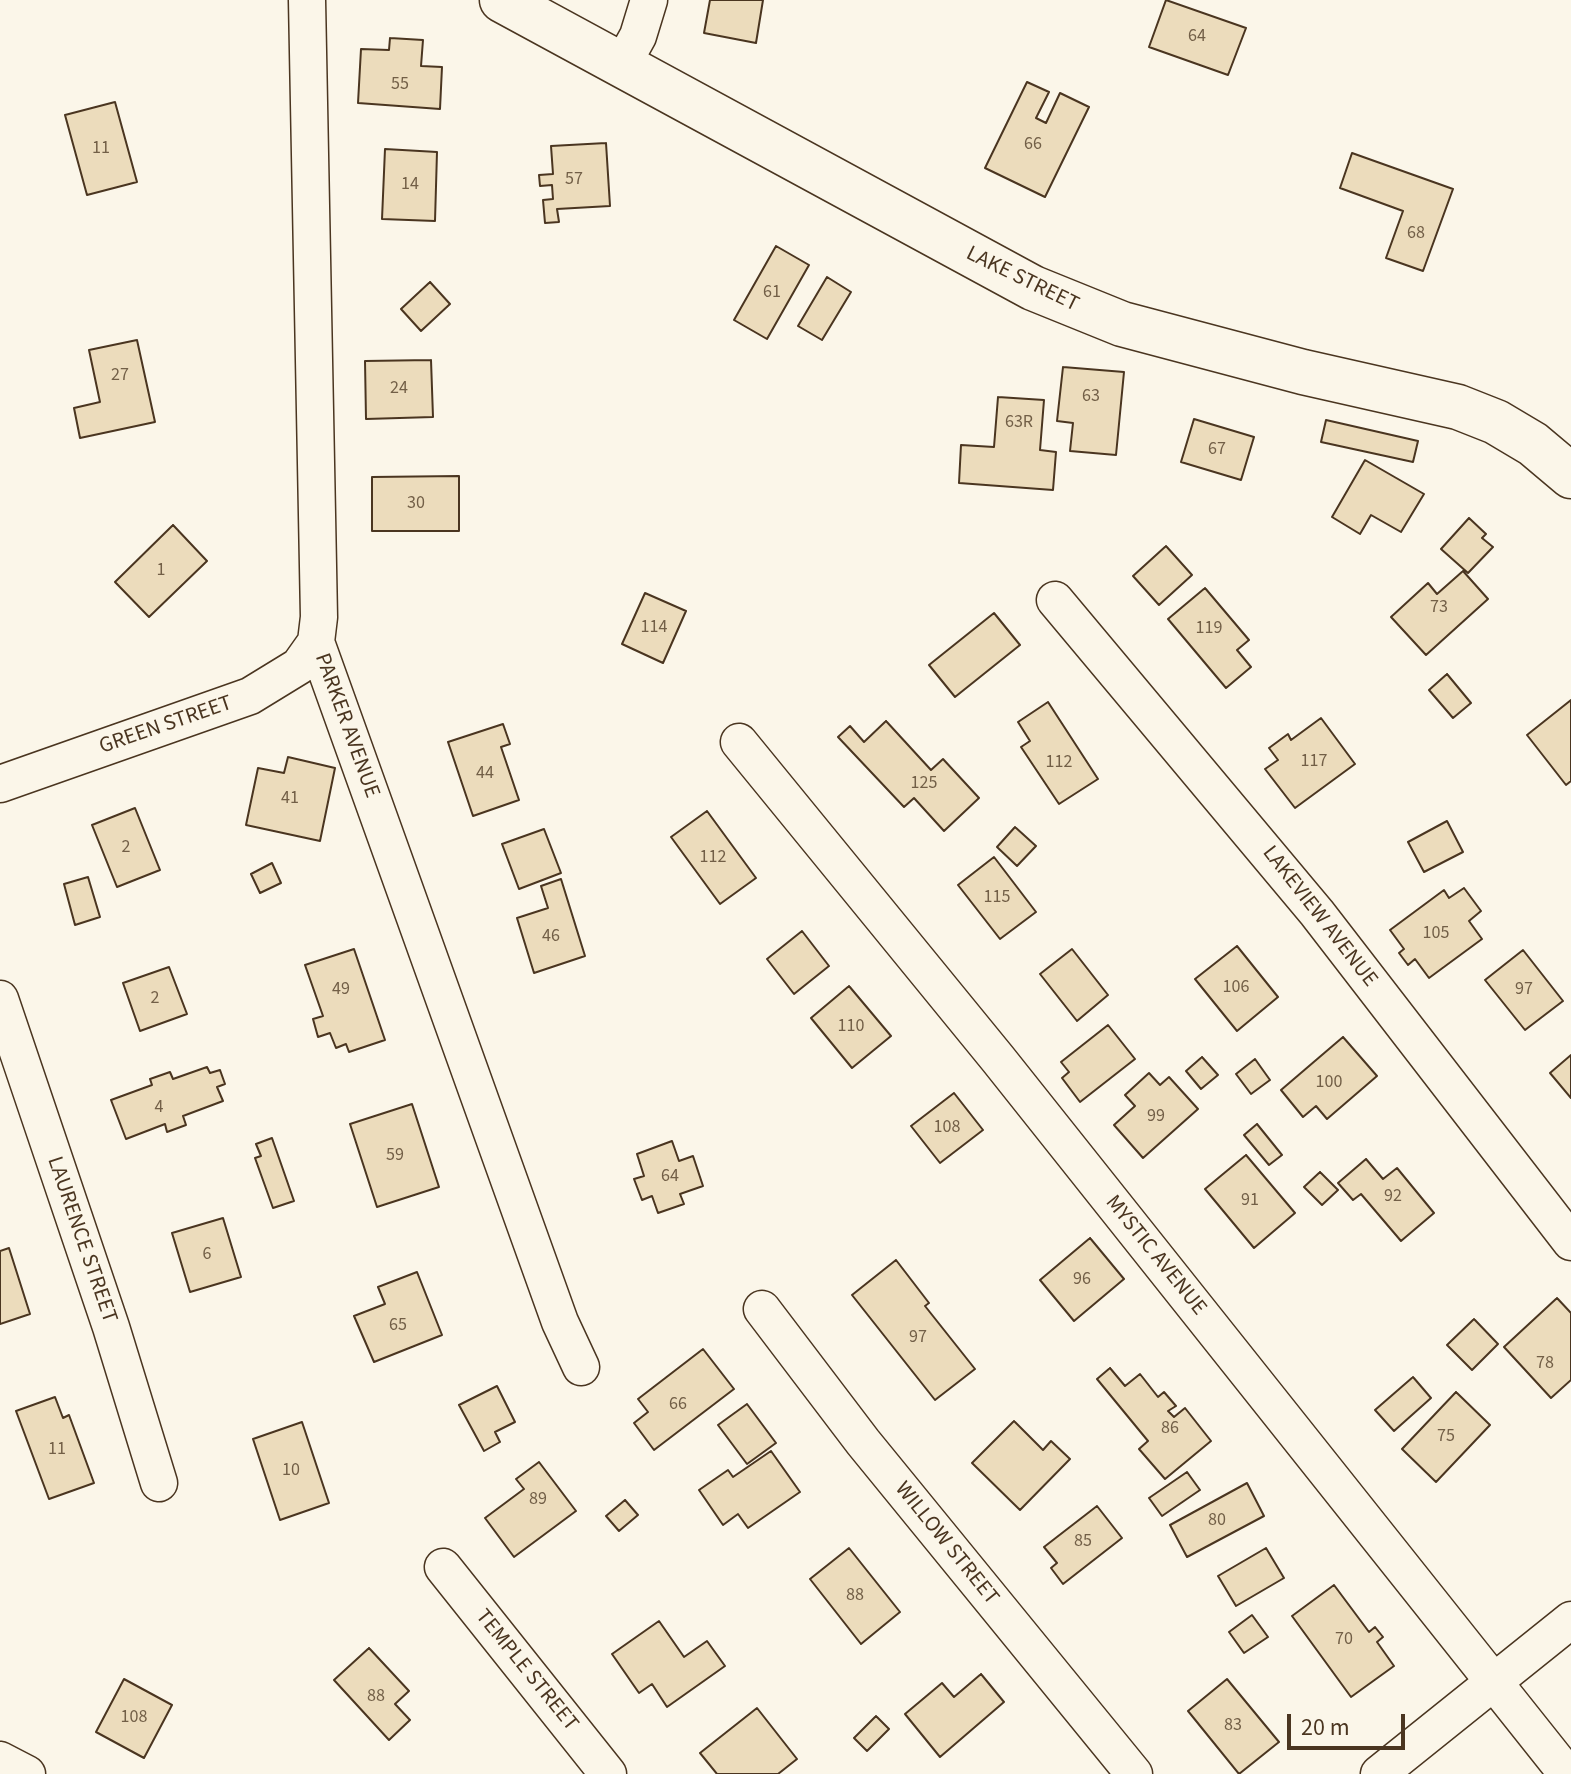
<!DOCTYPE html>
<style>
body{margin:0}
#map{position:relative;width:1571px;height:1774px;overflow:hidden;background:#fbf6e9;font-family:"Source Sans 3",sans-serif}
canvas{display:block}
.scale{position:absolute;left:1287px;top:1714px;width:118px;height:36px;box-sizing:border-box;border:4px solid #4a3520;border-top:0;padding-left:10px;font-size:24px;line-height:28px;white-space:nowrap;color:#4a3520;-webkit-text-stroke:6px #fbf6e9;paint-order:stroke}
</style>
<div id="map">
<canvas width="1571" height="1774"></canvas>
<div class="scale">20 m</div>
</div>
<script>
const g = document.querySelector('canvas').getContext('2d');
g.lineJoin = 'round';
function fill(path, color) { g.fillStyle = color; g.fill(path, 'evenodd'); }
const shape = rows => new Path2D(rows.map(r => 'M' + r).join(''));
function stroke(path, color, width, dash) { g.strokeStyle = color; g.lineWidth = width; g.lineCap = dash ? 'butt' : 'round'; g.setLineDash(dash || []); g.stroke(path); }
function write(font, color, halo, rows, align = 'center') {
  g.font = font + ' "Source Sans 3",sans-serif'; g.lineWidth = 6; g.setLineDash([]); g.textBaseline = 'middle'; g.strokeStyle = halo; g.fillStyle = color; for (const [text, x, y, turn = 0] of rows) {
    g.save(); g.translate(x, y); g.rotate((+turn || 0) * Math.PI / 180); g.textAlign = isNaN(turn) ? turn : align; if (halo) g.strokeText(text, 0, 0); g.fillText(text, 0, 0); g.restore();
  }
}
const building = shape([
 [710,0,763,0,756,43,704,33,710,0],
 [1166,0,1246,28,1228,75,1149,47,1166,0],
 [390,38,423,40,421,66,442,67,440,109,358,103,361,49,389,50,390,38],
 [1027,82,1049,92,1036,118,1046,123,1060,93,1089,107,1045,197,985,168,1027,82],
 [115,102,137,182,87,195,65,115,115,102],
 [606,143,610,206,557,209,559,222,545,223,543,200,553,199,552,185,540,186,539,175,553,174,551,146,606,143],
 [385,149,437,152,435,221,382,219,385,149],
 [1352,153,1453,189,1423,271,1386,258,1403,211,1340,188,1352,153],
 [776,246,809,265,767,339,734,320,776,246],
 [827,277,851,292,822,340,798,326,827,277],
 [430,282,450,304,421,331,401,309,430,282],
 [137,340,155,422,80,438,74,408,100,402,89,350,137,340],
 [431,360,433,417,366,419,365,361,431,360],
 [1063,367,1124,372,1116,455,1070,451,1073,423,1057,421,1063,367],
 [998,397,1044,400,1040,450,1056,452,1053,490,959,483,961,445,994,447,998,397],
 [1194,419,1254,437,1241,480,1181,462,1194,419],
 [1326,420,1418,441,1413,462,1321,442,1326,420],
 [1365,460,1424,494,1401,532,1371,515,1360,534,1332,517,1365,460],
 [459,476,459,531,372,531,372,477,459,476],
 [1469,518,1486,534,1482,538,1493,547,1468,573,1441,549,1469,518],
 [173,525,207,561,149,617,115,582,173,525],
 [1166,546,1192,575,1159,605,1133,576,1166,546],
 [1463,571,1488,599,1426,655,1391,617,1428,583,1437,594,1463,571],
 [1205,588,1249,640,1237,650,1251,667,1226,688,1168,619,1205,588],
 [645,593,686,611,663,663,622,644,645,593],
 [994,613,1020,645,955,697,929,665,994,613],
 [1447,674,1471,703,1453,718,1429,690,1447,674],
 [1571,700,1571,781,1566,785,1527,735,1571,700],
 [1048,702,1098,779,1059,804,1021,747,1030,741,1018,722,1048,702],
 [1321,718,1355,764,1295,808,1265,769,1278,760,1269,748,1288,734,1291,740,1321,718],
 [886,721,931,770,943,759,979,798,944,831,914,798,904,807,838,737,850,726,864,742,886,721],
 [503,724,510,744,501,747,519,800,473,816,448,742,503,724],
 [288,757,335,768,320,841,246,825,258,768,284,773,288,757],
 [135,808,160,870,117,887,92,825,135,808],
 [707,811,756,878,720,904,671,837,707,811],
 [1447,821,1463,852,1424,872,1408,842,1447,821],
 [1015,827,1036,846,1017,866,997,847,1015,827],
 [544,829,561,873,519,889,502,844,544,829],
 [994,857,1036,912,1000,939,958,885,994,857],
 [272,863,281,883,260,893,251,874,272,863],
 [88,877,100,917,75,925,64,884,88,877],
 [561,879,585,956,534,973,517,918,548,908,541,886,561,879],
 [1464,888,1481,911,1469,921,1482,939,1429,978,1415,959,1408,965,1399,953,1404,949,1390,930,1444,890,1449,898,1464,888],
 [802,931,829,966,794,994,767,959,802,931],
 [1237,946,1278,997,1237,1031,1195,979,1237,946],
 [354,949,385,1040,349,1052,346,1044,336,1048,330,1033,318,1037,313,1019,323,1016,305,965,354,949],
 [1072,949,1108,995,1077,1021,1040,974,1072,949],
 [1523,950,1563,1001,1525,1030,1485,980,1523,950],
 [169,967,187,1014,140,1031,123,983,169,967],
 [849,986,891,1036,852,1068,811,1018,849,986],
 [1108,1025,1135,1059,1080,1102,1062,1078,1069,1072,1061,1062,1108,1025],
 [1343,1037,1377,1076,1327,1119,1316,1106,1303,1117,1281,1090,1343,1037],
 [1571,1055,1571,1098,1550,1073,1571,1055],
 [1202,1057,1218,1075,1201,1089,1186,1071,1202,1057],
 [1255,1059,1270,1080,1251,1094,1236,1074,1255,1059],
 [207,1067,210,1073,220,1070,225,1084,217,1087,223,1101,183,1116,186,1125,167,1132,165,1124,126,1139,111,1100,152,1085,150,1079,170,1072,173,1079,207,1067],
 [1149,1073,1160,1085,1169,1077,1198,1109,1143,1158,1114,1125,1135,1106,1125,1095,1149,1073],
 [954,1093,983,1130,940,1163,911,1126,954,1093],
 [412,1104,439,1187,377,1207,350,1124,412,1104],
 [1257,1124,1282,1155,1269,1165,1244,1135,1257,1124],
 [272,1138,294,1201,273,1208,255,1158,261,1156,256,1144,272,1138],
 [672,1141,679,1161,693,1156,703,1186,680,1194,684,1204,658,1213,652,1196,642,1200,634,1179,644,1176,637,1154,672,1141],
 [1246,1155,1295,1213,1254,1248,1205,1189,1246,1155],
 [1366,1159,1383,1179,1397,1168,1434,1213,1401,1241,1361,1194,1353,1200,1338,1183,1366,1159],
 [1320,1172,1338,1190,1322,1205,1304,1187,1320,1172],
 [223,1218,241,1277,190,1292,172,1233,223,1218],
 [1090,1238,1124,1279,1074,1321,1040,1280,1090,1238],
 [9,1248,30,1314,0,1324,0,1251,9,1248],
 [896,1260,929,1303,925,1306,975,1369,935,1400,852,1295,896,1260],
 [417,1272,442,1335,374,1362,354,1316,385,1304,378,1287,417,1272],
 [1557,1298,1571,1313,1571,1380,1551,1398,1504,1347,1557,1298],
 [1474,1319,1498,1344,1472,1370,1447,1345,1474,1319],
 [703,1349,734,1389,654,1450,634,1423,648,1412,638,1399,703,1349],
 [1110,1368,1125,1386,1140,1374,1158,1397,1164,1392,1176,1406,1168,1411,1174,1417,1185,1408,1211,1441,1165,1479,1139,1449,1148,1441,1097,1379,1110,1368],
 [1413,1377,1431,1398,1394,1431,1375,1410,1413,1377],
 [497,1386,515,1422,495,1432,500,1442,484,1451,459,1405,497,1386],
 [1456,1392,1490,1425,1436,1482,1402,1449,1456,1392],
 [55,1397,63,1418,69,1415,94,1483,49,1499,16,1411,55,1397],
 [747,1404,776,1443,747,1464,718,1425,747,1404],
 [1014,1421,1043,1450,1051,1441,1070,1459,1020,1510,972,1463,1014,1421],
 [302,1422,329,1503,280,1520,253,1439,302,1422],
 [771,1451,800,1492,748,1528,738,1514,723,1525,699,1490,728,1470,733,1477,771,1451],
 [539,1462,576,1511,514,1557,485,1518,524,1489,516,1479,539,1462],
 [1187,1472,1200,1490,1162,1516,1149,1498,1187,1472],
 [1247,1483,1264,1516,1187,1557,1170,1525,1247,1483],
 [625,1500,638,1515,619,1531,606,1516,625,1500],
 [1097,1506,1122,1538,1063,1584,1051,1568,1057,1563,1044,1547,1097,1506],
 [849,1548,900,1612,861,1644,810,1579,849,1548],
 [1266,1548,1284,1578,1236,1606,1218,1576,1266,1548],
 [1334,1585,1369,1632,1375,1627,1383,1637,1377,1642,1394,1666,1351,1697,1292,1616,1334,1585],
 [1252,1615,1268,1637,1244,1653,1229,1632,1252,1615],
 [659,1621,684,1657,707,1641,725,1666,667,1707,652,1684,639,1693,612,1654,659,1621],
 [369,1648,409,1691,395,1704,410,1720,389,1740,334,1680,369,1648],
 [981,1674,1004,1702,940,1757,905,1714,942,1683,954,1697,981,1674],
 [124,1679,172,1705,144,1758,96,1732,124,1679],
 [1227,1679,1279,1742,1239,1774,1188,1711,1227,1679],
 [757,1708,797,1759,778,1774,717,1774,700,1753,757,1708],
 [876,1716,889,1729,867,1751,854,1738,876,1716]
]);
fill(building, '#ecdcbc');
stroke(building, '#4a3520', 2);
const street = shape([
 [307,0,319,617,316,642,560,1322,581,1367],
 [622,65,638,36,649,0],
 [1055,600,1317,913,1571,1242],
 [739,742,998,1059,1567,1774],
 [0,784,250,696,299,666,316,642],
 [0,999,111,1327,159,1483],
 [762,1309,863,1442,1134,1774],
 [443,1567,608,1774],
 [0,1760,27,1774],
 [1379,1774,1571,1620]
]);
const secondary = shape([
 [502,0,1033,288,1122,324,1303,372,1458,407,1496,422,1533,444,1571,476]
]);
stroke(street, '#4a3520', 39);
stroke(secondary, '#4a3520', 47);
stroke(street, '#fbf6e9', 36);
stroke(secondary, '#fbf6e9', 44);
write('18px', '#725f47', null, [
 ["64",1197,37],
 ["55",400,85],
 ["66",1033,145],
 ["11",101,149],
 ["57",574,180],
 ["14",410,185],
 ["68",1416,234],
 ["61",772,293],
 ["27",120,376],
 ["24",399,389],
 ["63",1091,397],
 ["63R",1019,423],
 ["67",1217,450],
 ["30",416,504],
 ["1",161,571],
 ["73",1439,608],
 ["114",654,628],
 ["119",1209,629],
 ["117",1314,762],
 ["112",1059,763],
 ["44",485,774],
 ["125",924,784],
 ["41",290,799],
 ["2",126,848],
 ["112",713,858],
 ["115",997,898],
 ["105",1436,934],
 ["46",551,937],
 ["106",1236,988],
 ["49",341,990],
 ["97",1524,990],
 ["2",155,999],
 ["110",851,1027],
 ["100",1329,1083],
 ["4",159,1108],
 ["99",1156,1117],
 ["108",947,1128],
 ["59",395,1156],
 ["64",670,1177],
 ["92",1393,1197],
 ["91",1250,1201],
 ["6",207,1255],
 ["96",1082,1280],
 ["65",398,1326],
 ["97",918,1338],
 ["78",1545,1364],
 ["66",678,1405],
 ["86",1170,1429],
 ["75",1446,1437],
 ["11",57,1450],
 ["10",291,1471],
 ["89",538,1500],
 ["80",1217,1521],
 ["85",1083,1542],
 ["88",855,1596],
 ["70",1344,1640],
 ["88",376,1697],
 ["108",134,1718],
 ["83",1233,1726]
]);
write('22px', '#4a3520', '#fbf6e9', [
 ["LAKE STREET",1022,280,26],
 ["GREEN STREET",166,726,-19],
 ["PARKER AVENUE",346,726,70],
 ["LAKEVIEW AVENUE",1319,917,52],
 ["LAURENCE STREET",81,1240,71],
 ["MYSTIC AVENUE",1155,1256,51],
 ["WILLOW STREET",946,1544,51],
 ["TEMPLE STREET",526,1671,51]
]);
</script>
